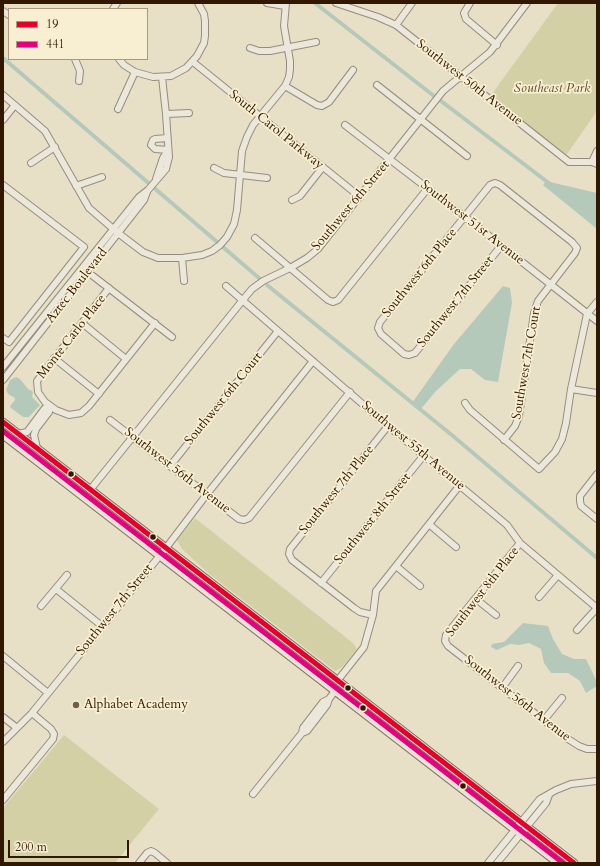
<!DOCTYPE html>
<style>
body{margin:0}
#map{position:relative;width:600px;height:866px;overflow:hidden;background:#e8e0c6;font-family:Cardo,serif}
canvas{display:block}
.frame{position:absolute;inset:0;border:4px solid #311700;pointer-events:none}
.legend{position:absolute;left:8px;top:8px;width:140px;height:52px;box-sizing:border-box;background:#f8efd2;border:1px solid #a8997e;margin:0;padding:5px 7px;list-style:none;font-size:12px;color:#311700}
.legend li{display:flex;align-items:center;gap:8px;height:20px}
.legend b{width:20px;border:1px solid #a8997e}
.scale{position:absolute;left:8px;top:840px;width:121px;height:18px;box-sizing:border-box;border:2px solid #311700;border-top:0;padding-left:5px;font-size:12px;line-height:14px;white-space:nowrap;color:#311700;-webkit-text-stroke:3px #f8efd2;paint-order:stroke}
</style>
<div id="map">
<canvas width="600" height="866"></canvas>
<div class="frame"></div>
<ul class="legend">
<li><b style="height:5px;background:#e4002b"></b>19</li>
<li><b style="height:5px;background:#e5007d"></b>441</li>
</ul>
<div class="scale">200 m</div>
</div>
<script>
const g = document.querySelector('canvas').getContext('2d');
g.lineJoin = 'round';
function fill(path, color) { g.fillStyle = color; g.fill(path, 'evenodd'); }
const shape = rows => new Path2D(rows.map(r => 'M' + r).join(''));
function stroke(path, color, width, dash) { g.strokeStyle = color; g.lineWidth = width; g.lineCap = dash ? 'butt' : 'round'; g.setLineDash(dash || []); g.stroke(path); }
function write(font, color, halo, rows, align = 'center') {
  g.font = font + ' Cardo,serif'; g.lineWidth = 3.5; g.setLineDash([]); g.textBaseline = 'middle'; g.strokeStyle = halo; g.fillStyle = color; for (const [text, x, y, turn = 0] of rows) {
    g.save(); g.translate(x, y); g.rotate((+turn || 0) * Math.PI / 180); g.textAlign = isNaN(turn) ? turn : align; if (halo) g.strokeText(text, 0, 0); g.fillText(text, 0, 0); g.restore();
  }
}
fill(shape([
 [558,3,597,3,597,111,565,157,489,98],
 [195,518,353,643,357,649,342,667,335,671,208,573,182,549,177,540],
 [64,735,159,809,115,863,3,863,3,808]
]), '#d4d0a5');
fill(shape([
 [546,181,597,193,597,229,543,185],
 [503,286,510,288,512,303,498,382,485,380,471,369,460,369,436,391,420,410,412,403,454,344],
 [16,377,20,379,29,390,31,390,33,392,32,397,40,405,29,417,23,417,11,408,10,406,15,400,15,398,8,394,6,390,10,380],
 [523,623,548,626,553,639,562,654,574,659,586,659,597,682,597,686,586,693,580,681,568,673,551,673,544,663,541,649,529,643,519,645,510,644,497,650,491,647,492,644,504,642]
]), '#b4c9ba');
stroke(shape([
 [315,3,434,96],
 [3,58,259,278],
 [441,101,550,184],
 [267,285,453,436,597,558]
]), '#b4c9ba', 4);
const minor = shape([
 [267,3,285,6],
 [336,3,378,17,396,25,569,162,592,162,597,164],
 [470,3,464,13,466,19,497,45],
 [113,9,117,3],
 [3,11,9,15],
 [396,25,412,3],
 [250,48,259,51,270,51,316,42],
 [75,59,80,71,79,81],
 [119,59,124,65,135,72,153,77,171,76,186,68,197,56,204,43,205,36,205,21,204,14,198,3],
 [193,62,360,197],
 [377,85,467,156],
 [285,86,317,105,322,106,329,102,353,70],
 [3,95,45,131,89,208,118,233,143,252,158,258,182,258,202,255,212,251,220,245,227,237,234,224,237,210,242,151,247,137,253,125,285,86,289,77,290,69,290,61,284,26,286,3],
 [118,109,135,72],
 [166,114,189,113],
 [3,120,15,105],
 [345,125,465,217,597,321],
 [167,138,155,139,153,140,151,145,155,149,168,150],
 [592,162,597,151],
 [31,163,55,147],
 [214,168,224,173,267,178],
 [156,179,163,158,168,150],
 [3,185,84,247,9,342,3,338],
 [76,186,102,177],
 [292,200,300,196,322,168],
 [255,238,328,300,333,302,338,300,428,188],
 [501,246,415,353,409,355,404,354,381,334,378,328,380,322,490,185,495,183,500,185,572,242,577,248,575,253,538,301,534,313,519,416,515,426,504,440],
 [182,258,184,281],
 [93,276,172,337],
 [226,286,388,426,507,525,520,543,597,608],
 [109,288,37,381,38,392,45,402,56,410,69,415,81,413,89,406,155,323],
 [82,323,126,359],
 [54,358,99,394],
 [3,367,139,197,148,190,166,169,169,157,166,114,162,77],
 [3,380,144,200,147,192],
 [571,389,597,393],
 [465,403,470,410,539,469,555,452,562,439,566,423,571,389,587,314,597,302],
 [110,420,239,519,244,520,249,518,350,392],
 [18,434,27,432,45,408,50,406],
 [37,448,34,435,36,429,49,412,50,406],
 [170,466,278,331],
 [597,474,580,496,580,501,581,506,597,519],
 [90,490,242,301,252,289,263,281,290,268,307,258,318,249,443,91,490,52,527,3],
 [430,525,456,547],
 [520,543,446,635,445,641,448,646,568,739,579,746,587,749,597,749],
 [396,566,420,586],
 [321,583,424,455],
 [56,589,102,626],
 [539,597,558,575],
 [476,599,496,615],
 [41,606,67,575],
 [373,615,360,612,354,608,292,560,289,554,290,549,388,426],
 [577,630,597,608],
 [3,656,48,693],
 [338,680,364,647,373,615,376,591,460,485],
 [502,688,518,666],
 [3,717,17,728],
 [544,720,562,698],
 [302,733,303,728,323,702,329,699],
 [3,742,32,713,166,548,207,494,313,361],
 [253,794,302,733,307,731,327,705,329,699,335,691],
 [3,800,53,739,54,734,51,729,32,713],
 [139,863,147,853,151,851,155,853,167,863],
 [488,863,540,799,556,790,571,784,597,781],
 [497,863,546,803,549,795]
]);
const major = shape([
 [3,422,574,863],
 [3,435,558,863]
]);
stroke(minor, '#958d7c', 8);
stroke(major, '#7b7262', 9);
stroke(minor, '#ebe7da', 6);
stroke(major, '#e8e3d4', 7);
stroke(shape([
 [3,422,574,863]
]), '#e4002b', 5);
stroke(shape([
 [3,431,563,863]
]), '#e5007d', 5);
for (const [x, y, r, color] of [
 [71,474,3.5,"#311700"],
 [153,537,3.5,"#311700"],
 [348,688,3.5,"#311700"],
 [76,705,4,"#715d45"],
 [363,708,3.5,"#311700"],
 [463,786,3.5,"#311700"]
]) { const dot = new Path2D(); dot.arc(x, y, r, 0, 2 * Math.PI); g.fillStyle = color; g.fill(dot); stroke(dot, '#f8efd2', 1.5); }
write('13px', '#311700', '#f8efd2', [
 ["Southwest 50th Avenue",469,83,38],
 ["South Carol Parkway",276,130,39],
 ["Southwest 6th Street",351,206,-50],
 ["Southwest 51st Avenue",472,223,38],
 ["Southwest 6th Place",420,273,-51],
 ["Aztec Boulevard",77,286,-52],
 ["Southwest 7th Street",456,302,-51],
 ["Monte Carlo Place",72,337,-52],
 ["Southwest 7th Court",527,363,-80],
 ["Southwest 6th Court",224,399,-51],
 ["Southwest 55th Avenue",413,446,40],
 ["Southwest 56th Avenue",177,471,38],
 ["Southwest 7th Place",337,490,-51],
 ["Southwest 8th Street",373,519,-51],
 ["Southwest 8th Place",483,592,-52],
 ["Southwest 7th Street",115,610,-51],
 ["Southwest 56th Avenue",517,699,38]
]);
write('italic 13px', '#5d4b29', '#f8efd2', [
 ["Southeast Park",552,89]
]);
write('13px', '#311700', '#f8efd2', [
 ["Alphabet Academy",84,705]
], 'left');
</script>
